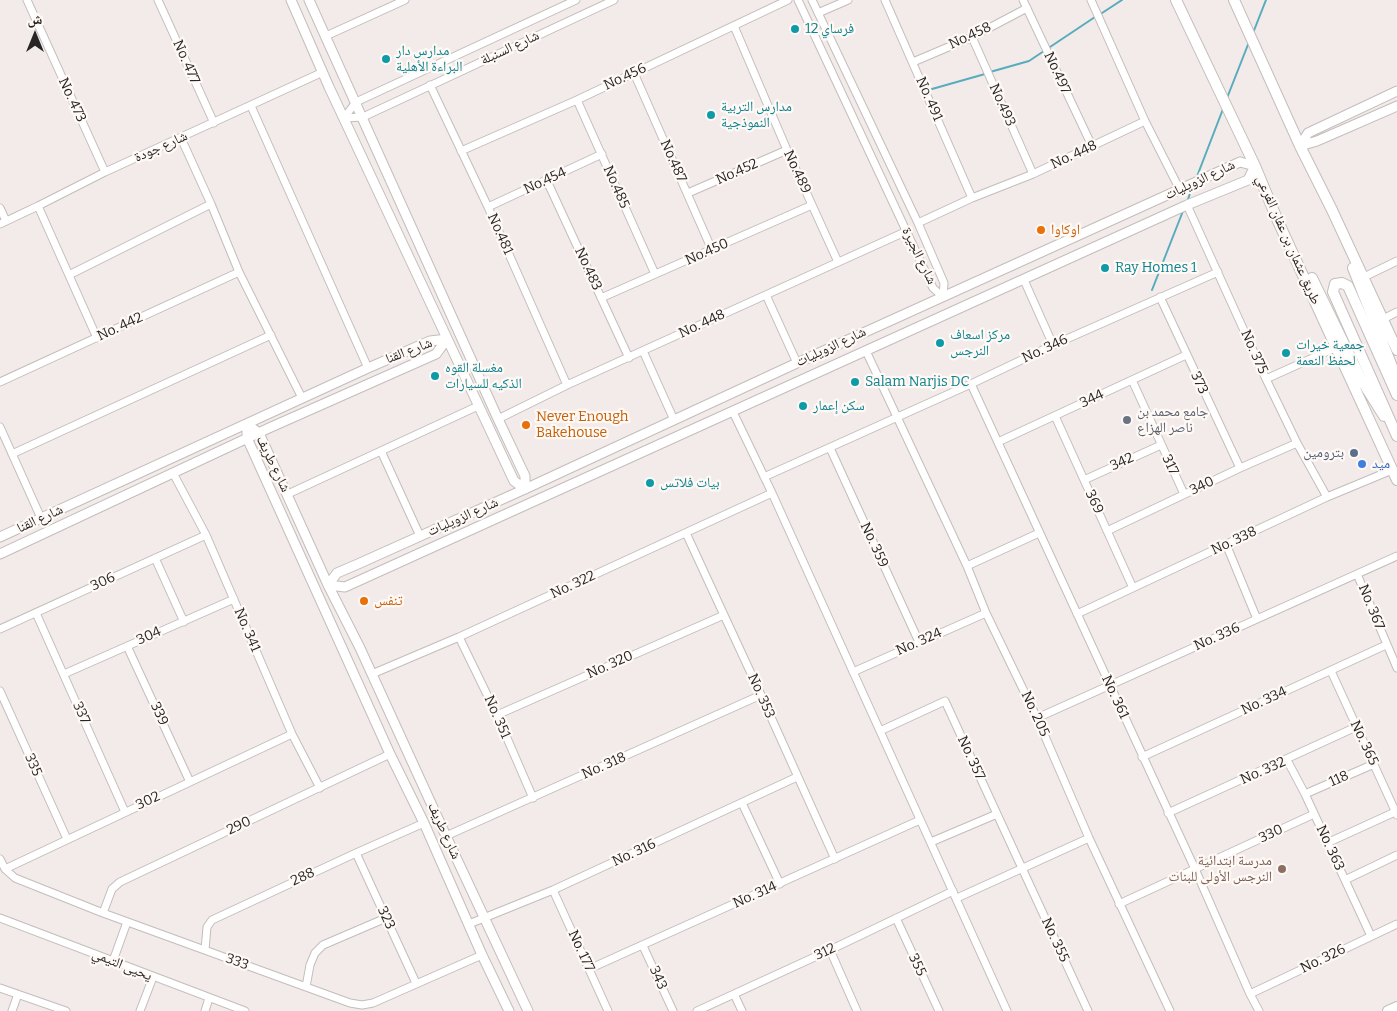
<!DOCTYPE html>
<meta charset="utf-8">
<style>
body{margin:0}
#map{position:relative;width:1397px;height:1011px;overflow:hidden;background:#f2ebe9;font-family:Bitter,"Noto Naskh Arabic",serif}
canvas{display:block}
.north{position:absolute;left:10px;top:10px;width:50px;height:50px;-webkit-text-stroke:4px #fff9f6;paint-order:stroke;rotate:0deg;font-size:14px;font-weight:700;line-height:20px;text-align:center;color:#282625}
.north::after{content:'';display:block;margin:auto;width:18px;height:22px;background:#282625;clip-path:polygon(50% 0,100% 100%,50% 72%,0 100%)}
</style>
<div id="map">
<canvas width="1397" height="1011"></canvas>
<div class="north">ش</div>
</div>
<script>
const g = document.querySelector('canvas').getContext('2d');
g.lineJoin = 'round';
const shape = rows => new Path2D(rows.map(r => 'M' + r).join(''));
function stroke(path, color, width, dash) { g.strokeStyle = color; g.lineWidth = width; g.lineCap = dash ? 'butt' : 'round'; g.setLineDash(dash || []); g.stroke(path); }
function write(font, color, halo, rows, align = 'center') {
  g.font = font + ' Bitter,"Noto Naskh Arabic",serif'; g.lineWidth = 4.5; g.setLineDash([]); g.textBaseline = 'middle'; g.strokeStyle = halo; g.fillStyle = color; for (const [text, x, y, turn = 0] of rows) {
    g.save(); g.translate(x, y); g.rotate((+turn || 0) * Math.PI / 180); g.textAlign = isNaN(turn) ? turn : align; if (halo) g.strokeText(text, 0, 0); g.fillText(text, 0, 0); g.restore();
  }
}
stroke(shape([
 [1099,15,1122,0],
 [1253,33,1266,0],
 [990,72,1029,61,1095,17],
 [932,89,985,74],
 [1227,98,1249,42],
 [1196,179,1223,109],
 [1187,202,1192,188],
 [1152,290,1183,211]
]), '#58acbc', 2);
const minor = shape([
 [27,0,105,172],
 [158,0,214,123],
 [798,0,933,288,943,297],
 [812,0,918,223,944,283,943,297],
 [885,0,972,198],
 [1023,0,1092,146],
 [1091,0,1145,121,1180,190],
 [818,13,848,0],
 [734,26,787,150,838,262],
 [326,36,405,0],
 [972,37,1033,174],
 [913,62,972,37,1027,8],
 [634,73,712,250],
 [430,85,488,207,567,385],
 [577,100,655,274],
 [251,106,368,368],
 [344,118,363,117,614,0],
 [344,118,356,102,576,0],
 [181,138,211,204,239,272,302,398],
 [461,151,577,100,788,0],
 [547,181,629,358],
 [688,193,787,150],
 [1187,205,1266,379,1297,443,1327,497],
 [38,206,97,338],
 [488,207,602,154],
 [0,208,6,221],
 [918,223,972,198,1033,174,1145,121],
 [0,224,38,206,105,172,323,72],
 [69,275,211,204],
 [1364,277,1397,261],
 [1024,280,1053,345],
 [766,295,797,363],
 [1160,297,1240,468],
 [601,298,812,205],
 [1383,319,1397,312],
 [643,351,674,420],
 [866,351,967,566,986,613,1037,718,1089,838,1170,1011],
 [1266,379,1337,347],
 [1132,380,1184,494],
 [0,382,239,272],
 [971,384,1195,869,1250,994,1259,1011],
 [733,412,772,493,1007,1011],
 [1055,416,1133,588],
 [498,419,567,385,907,231],
 [0,427,41,518],
 [998,442,1186,355],
 [830,448,919,642],
 [381,451,420,536],
 [12,454,271,335],
 [173,473,206,535,292,734,320,788],
 [764,477,971,384,1053,345,1218,272],
 [1084,480,1161,445],
 [288,494,478,406],
 [1107,531,1240,468,1297,443],
 [686,533,761,695,835,859],
 [1226,544,1257,619],
 [155,558,184,622],
 [967,566,1039,533],
 [1357,574,1397,668],
 [36,613,125,812],
 [1077,614,1327,497,1392,470],
 [0,629,206,535],
 [459,637,497,715,533,798],
 [127,646,190,782],
 [1331,671,1397,815],
 [853,672,986,613],
 [64,674,234,599],
 [372,674,459,637,772,493],
 [0,691,67,839],
 [497,715,724,615],
 [1037,718,1397,556],
 [880,731,945,701,997,814,931,842],
 [1142,757,1386,645],
 [1287,760,1305,794,1371,936],
 [1305,794,1374,764],
 [742,803,780,884],
 [1168,813,1356,727],
 [997,814,1088,1011],
 [446,836,761,695],
 [1327,843,1395,812],
 [356,853,416,983],
 [0,859,5,869,15,878,103,913,350,1003,362,1005,373,1003,482,955],
 [5,869,292,734],
 [1345,880,1397,855],
 [553,890,608,1011],
 [957,898,1089,838],
 [1119,904,1314,814],
 [103,913,112,889,120,882,390,754],
 [0,918,245,1011],
 [896,918,939,1011],
 [469,924,553,890,797,777],
 [643,946,673,1011],
 [205,950,207,927,212,920,356,853,424,823],
 [830,950,857,1011],
 [113,961,127,922],
 [589,969,920,820],
 [306,987,310,965,315,953,323,945,386,918],
 [0,988,66,1011],
 [734,994,742,1011],
 [1250,994,1397,924],
 [12,1011,18,994],
 [140,1011,153,977],
 [205,1011,209,998],
 [697,1011,830,950,953,891]
]);
const tertiary = shape([
 [291,0,329,87,514,481,525,489],
 [309,0,498,419,525,476,525,489],
 [1300,146,1308,133,1397,91],
 [1300,146,1317,141,1397,106],
 [1240,162,1255,166,1248,180,1187,205,345,587,328,585,337,573,358,564,525,489,797,363,1240,162],
 [247,424,259,433,328,585,360,648,446,836,528,1011],
 [247,424,247,438,390,754,424,823,482,955,509,1011],
 [0,537,368,368,430,341,447,339],
 [0,554,269,428,436,354,447,339]
]);
const secondary = shape([
 [1176,0,1255,166,1277,219,1397,480],
 [1234,0,1300,146,1332,210,1397,350],
 [1353,268,1397,379],
 [1312,278,1362,381,1384,416],
 [1388,1011,1397,1007]
]);
const primary = shape([
 [1397,395,1348,286,1342,283,1335,284,1333,292,1397,436]
]);
stroke(minor, '#c3bdbb', 9);
stroke(tertiary, '#c3bdbb', 11);
stroke(secondary, '#c3bdbb', 12);
stroke(primary, '#c3bdbb', 12);
stroke(minor, '#fff', 7);
stroke(tertiary, '#fff', 9);
stroke(secondary, '#fff', 10);
stroke(primary, '#fff', 10);
for (const [x, y, r, color] of [
 [795,29,5,"#0f9aa8"],
 [386,59,5,"#0f9aa8"],
 [711,115,5,"#0f9aa8"],
 [1041,230,5,"#e8710a"],
 [1105,268,5,"#0f9aa8"],
 [940,343,5,"#0f9aa8"],
 [1286,353,5,"#0f9aa8"],
 [435,376,5,"#0f9aa8"],
 [855,382,5,"#0f9aa8"],
 [803,406,5,"#0f9aa8"],
 [1127,420,5,"#6b7280"],
 [526,425,5,"#e8710a"],
 [1354,453,5,"#5c6f8a"],
 [1362,464,5,"#3f7fe0"],
 [650,483,5,"#0f9aa8"],
 [364,601,5,"#e8710a"],
 [1282,869,5,"#8d6e63"]
]) { const dot = new Path2D(); dot.arc(x, y, r, 0, 2 * Math.PI); g.fillStyle = color; g.fill(dot); stroke(dot, '#fff9f6', 2); }
write('14px', '#0d838f', '#fff9f6', [
 ["فرساي 12",805,29],
 ["مدارس دار",396,51],
 ["البراءة الأهلية",396,67],
 ["مدارس التربية",721,107],
 ["النموذجية",721,123],
 ["Ray Homes 1",1115,268],
 ["مركز اسعاف",950,335],
 ["النرجس",950,351],
 ["جمعية خيرات",1296,345],
 ["لحفظ النعمة",1296,361],
 ["مغسلة القوه",445,368],
 ["الذكيه للسيارات",445,384],
 ["Salam Narjis DC",865,382],
 ["سكن إعمار",813,406],
 ["بيات فلاتس",660,483]
], 'left');
write('14px', '#282625', '#fff9f6', [
 ["No.458",970,36,-25],
 ["شارع السنبلة",510,48,-25],
 ["No. 477",186,62,66],
 ["No.497",1057,73,65],
 ["No.456",625,77,-25],
 ["No. 491",929,99,66],
 ["No. 473",72,100,65],
 ["No.493",1002,105,66],
 ["شارع جودة",161,147,-24],
 ["No. 448",1074,155,-25],
 ["No.487",673,161,66],
 ["No.452",737,172,-24],
 ["No.489",797,172,65],
 ["شارع الزويليات",1200,180,-25],
 ["No.454",545,181,-25],
 ["No.485",616,187,66],
 ["No.481",500,234,66],
 ["طريق عثمان بن عفان الفرعي",1288,240,66],
 ["No.450",707,252,-24],
 ["شارع الجيرة",919,256,64],
 ["No.483",588,269,65],
 ["No. 448",702,324,-25],
 ["No. 442",120,327,-25],
 ["شارع الزويليات",831,347,-25],
 ["No. 346",1045,349,-25],
 ["شارع القنا",409,351,-21],
 ["No. 375",1254,352,66],
 ["373",1199,383,65],
 ["344",1092,399,-25],
 ["342",1122,462,-24],
 ["شارع طريف",273,464,64],
 ["317",1170,465,65],
 ["340",1202,486,-26],
 ["369",1094,502,65],
 ["شارع الزويليات",463,517,-24],
 ["شارع القنا",40,519,-25],
 ["No. 338",1234,541,-25],
 ["No. 359",874,545,65],
 ["306",103,582,-25],
 ["No. 322",573,585,-25],
 ["No. 367",1371,607,68],
 ["No. 341",247,630,67],
 ["304",149,636,-24],
 ["No. 336",1217,637,-24],
 ["No. 324",919,642,-24],
 ["No. 320",610,665,-24],
 ["No. 353",761,696,66],
 ["No. 361",1115,697,65],
 ["No. 334",1264,701,-25],
 ["337",81,713,66],
 ["339",159,714,65],
 ["No. 205",1035,714,65],
 ["No. 351",497,717,66],
 ["No. 365",1364,743,65],
 ["No. 357",971,758,65],
 ["335",33,765,66],
 ["No. 318",604,766,-24],
 ["No. 332",1263,771,-24],
 ["118",1339,779,-24],
 ["302",148,801,-25],
 ["290",239,826,-25],
 ["شارع طريف",444,831,65],
 ["330",1271,834,-25],
 ["No. 363",1330,848,65],
 ["No. 316",634,853,-25],
 ["288",303,877,-25],
 ["No. 314",755,895,-24],
 ["323",386,918,65],
 ["No. 355",1055,940,65],
 ["No. 177",581,951,65],
 ["312",825,952,-25],
 ["No. 326",1323,959,-26],
 ["333",237,962,20],
 ["يحيى التيمي",122,965,22],
 ["355",917,965,65],
 ["343",658,978,66]
]);
write('14px', '#c56008', '#fff9f6', [
 ["اوكاوا",1051,230],
 ["Never Enough",536,417],
 ["Bakehouse",536,433],
 ["تنفس",374,601]
], 'left');
write('14px', '#5b616d', '#fff9f6', [
 ["جامع محمد بن",1137,412],
 ["ناصر الهزاع",1137,428]
], 'left');
write('14px', '#4e5e75', '#fff9f6', [
 ["بترومين",1344,453]
], 'right');
write('14px', '#366cbe', '#fff9f6', [
 ["ميد",1372,464]
], 'left');
write('14px', '#785e54', '#fff9f6', [
 ["مدرسة ابتدائية",1272,861],
 ["النرجس الأولى للبنات",1272,877]
], 'right');
</script>
